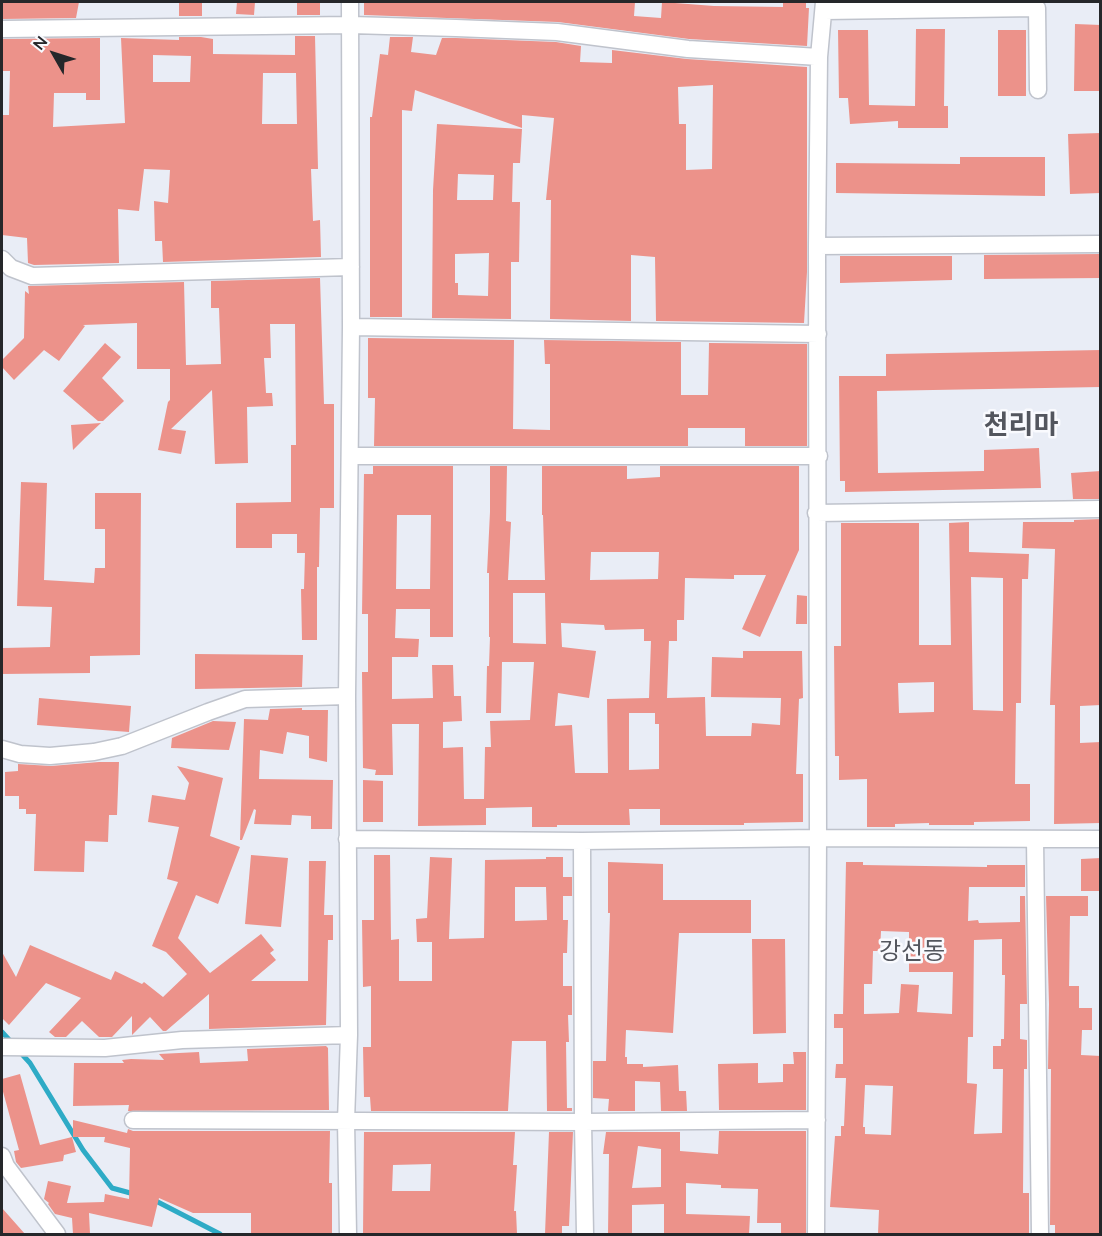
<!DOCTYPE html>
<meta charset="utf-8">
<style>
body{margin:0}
#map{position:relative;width:1102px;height:1236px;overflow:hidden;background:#e9edf6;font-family:Mulish,sans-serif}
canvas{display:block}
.frame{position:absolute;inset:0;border:3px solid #25272a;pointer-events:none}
.north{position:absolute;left:24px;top:24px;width:60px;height:60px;-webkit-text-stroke:4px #f9fafe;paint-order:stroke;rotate:309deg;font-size:16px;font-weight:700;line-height:24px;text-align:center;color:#25272a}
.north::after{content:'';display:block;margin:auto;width:21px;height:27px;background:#25272a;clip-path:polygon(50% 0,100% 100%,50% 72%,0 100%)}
</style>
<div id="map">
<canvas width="1102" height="1236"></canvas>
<div class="frame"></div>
<div class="north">N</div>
</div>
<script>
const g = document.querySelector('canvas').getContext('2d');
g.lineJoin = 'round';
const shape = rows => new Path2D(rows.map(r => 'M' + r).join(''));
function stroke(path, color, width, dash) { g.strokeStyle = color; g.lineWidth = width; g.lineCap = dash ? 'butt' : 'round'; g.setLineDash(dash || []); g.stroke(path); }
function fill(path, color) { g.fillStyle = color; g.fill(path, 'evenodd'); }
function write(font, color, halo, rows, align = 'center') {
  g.font = font + ' Mulish,"Noto Sans KR",sans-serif'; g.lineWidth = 5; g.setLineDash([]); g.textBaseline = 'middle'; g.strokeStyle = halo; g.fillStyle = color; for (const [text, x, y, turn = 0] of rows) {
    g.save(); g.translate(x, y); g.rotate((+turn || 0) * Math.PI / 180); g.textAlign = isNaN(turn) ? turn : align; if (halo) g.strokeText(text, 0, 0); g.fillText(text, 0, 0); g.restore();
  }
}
stroke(shape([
 [2,1032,13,1044],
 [19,1051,30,1063,83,1150,112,1188,134,1194],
 [152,1199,220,1234]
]), '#2eabc6', 5);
fill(shape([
 [2,2,79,2,76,18,2,19],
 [179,2,202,2,202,16,179,16],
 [237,2,255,2,254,15,236,14],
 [297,2,320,2,320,15,297,15],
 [364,2,635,2,634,16,661,18,662,2,714,6,783,7,783,2,806,2,806,8,809,8,807,46,689,39,558,22,364,15],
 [1075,24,1101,25,1101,91,1074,91],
 [916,29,945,29,944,106,948,106,948,128,898,128,898,121,850,124,848,98,839,98,838,30,868,30,869,105,915,106],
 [998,30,1026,30,1026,96,998,96],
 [295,36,315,36,318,169,311,169,313,221,320,220,321,257,163,262,162,241,155,241,154,201,168,203,170,170,144,169,139,211,118,209,119,263,34,265,28,263,27,238,2,235,2,115,9,115,10,71,2,71,2,39,100,38,100,100,86,100,86,93,54,93,53,127,125,123,121,38,179,40,179,37,201,37,213,39,213,54,295,55],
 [153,55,191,56,190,82,153,82],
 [263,73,296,73,297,124,262,124],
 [390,37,413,37,411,52,436,55,442,38,456,38,556,42,581,46,580,62,612,63,612,50,687,59,807,67,807,272,804,323,656,321,655,257,631,255,631,321,550,319,551,200,546,200,554,118,522,115,522,128,415,90,412,111,402,110,402,317,370,317,370,117,372,117,380,54,388,55],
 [713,85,712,169,686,170,686,124,679,124,678,87],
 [437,124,522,129,520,163,513,163,512,202,520,202,519,262,511,262,511,319,432,318,433,190],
 [458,174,494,175,493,200,457,200],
 [489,253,488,296,458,295,458,283,455,283,455,254],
 [1101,133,1101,193,1070,194,1068,134],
 [960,157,1045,157,1045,196,836,193,836,163,960,164],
 [1101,254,1101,278,984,279,984,255],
 [840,256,952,256,952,280,840,283],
 [320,278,324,404,334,404,334,508,320,508,319,567,317,567,317,640,302,640,301,589,304,589,305,553,297,553,297,534,272,534,272,548,236,548,236,503,291,502,291,445,296,445,295,324,270,324,271,358,264,358,266,393,272,393,273,406,247,407,248,463,215,464,212,390,171,429,186,431,181,454,158,450,168,402,170,400,170,369,137,369,137,323,83,325,85,326,59,361,44,350,14,380,2,367,2,360,24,338,25,291,29,294,28,286,184,282,186,365,221,364,219,308,211,308,211,281],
 [368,338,514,340,513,429,550,430,550,364,545,364,544,340,681,342,681,395,708,395,709,343,807,344,807,446,745,446,745,428,688,428,688,446,374,446,375,398,368,398],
 [105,343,121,357,102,378,124,401,103,421,98,421,63,391],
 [1101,350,1101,387,877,391,878,473,984,471,984,450,1039,448,1041,488,845,492,845,481,840,481,839,376,886,376,886,354],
 [101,423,85,438,73,450,71,425],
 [373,466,453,466,453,637,430,637,430,609,396,609,395,638,419,639,418,657,392,657,392,699,433,698,432,665,453,665,454,696,461,696,462,721,443,722,443,748,463,747,464,799,484,799,485,747,491,747,490,721,530,720,534,662,502,662,501,713,486,713,487,666,489,666,490,637,489,637,489,573,487,573,490,512,490,466,507,466,506,521,511,522,508,580,545,580,543,515,542,515,542,466,627,466,627,479,660,477,660,466,799,466,799,550,760,637,742,629,766,575,734,575,734,579,685,578,684,620,677,620,677,641,669,641,667,698,705,697,706,736,751,736,752,723,780,725,781,698,711,697,712,657,743,658,743,651,802,651,803,698,799,699,796,774,803,774,803,822,744,823,744,825,660,825,660,809,629,809,630,825,557,825,557,827,532,827,532,807,486,808,486,825,418,826,419,724,392,724,393,775,375,775,376,770,363,768,362,672,368,672,368,614,362,614,364,474,373,474],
 [397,515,431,515,430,589,396,589],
 [591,552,659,552,658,579,590,580],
 [513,593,545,593,546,644,513,643],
 [561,623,604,625,605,630,644,629,644,641,651,641,649,698,607,699,608,773,575,773,572,725,555,726,558,693,589,698,596,651,562,647],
 [629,713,655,713,655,724,659,724,659,769,629,770],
 [1101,471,1101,499,1073,499,1071,473],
 [21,482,47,483,44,580,94,583,95,568,105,568,105,529,95,529,95,493,141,493,140,655,90,656,90,673,2,674,2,648,50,647,52,607,17,606],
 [1101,519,1101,705,1080,706,1080,743,1101,742,1101,823,1054,824,1055,705,1050,705,1055,549,1022,548,1023,522,1074,522,1074,520],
 [969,522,969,552,1029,554,1028,579,1022,579,1021,703,1016,703,1015,784,1030,784,1030,821,974,822,974,825,929,825,929,823,895,824,895,827,867,827,867,779,839,780,839,756,835,756,834,646,841,646,841,523,919,523,919,645,951,645,949,523],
 [971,577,1003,578,1003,711,973,710],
 [934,682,934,712,899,713,898,683],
 [797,595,807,596,807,624,796,624],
 [195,654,303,655,302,687,195,689],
 [39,698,131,706,129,732,37,725],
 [302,708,302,710,328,710,327,762,309,758,309,736,287,732,283,754,260,750,259,779,333,780,332,829,311,829,311,816,292,815,291,825,254,824,256,810,254,809,242,840,240,840,244,719,268,720,270,709],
 [213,721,236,722,229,750,171,748,172,738],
 [99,762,119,762,117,815,109,815,108,842,85,841,84,872,34,871,36,814,26,814,26,809,19,809,19,796,5,796,5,772,18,771,18,764,51,766],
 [177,766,223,778,210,836,240,847,218,904,196,895,178,938,210,973,261,934,274,950,270,953,276,960,251,981,308,981,309,861,326,861,324,915,333,915,333,940,328,940,326,1025,209,1029,209,994,166,1031,163,1031,150,1017,132,1035,132,1016,112,1037,99,1037,82,1021,66,1037,55,1037,49,1032,81,998,46,983,9,1025,2,1018,2,952,16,977,30,945,111,980,115,971,142,984,144,982,163,997,187,974,166,952,152,946,178,882,167,879,179,827,148,822,152,795,185,800,189,783],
 [363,780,383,781,383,822,363,822],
 [251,855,288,858,281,927,245,924],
 [374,855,390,855,391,940,399,939,399,981,432,981,432,942,417,942,416,919,427,918,430,857,452,858,449,939,484,938,485,860,546,859,546,857,563,857,563,877,572,877,572,896,563,896,563,920,568,920,567,953,563,953,563,986,572,986,572,1015,568,1015,569,1042,566,1042,567,1108,572,1108,572,1111,547,1111,546,1041,512,1041,508,1111,371,1111,370,1097,364,1097,363,1047,371,1047,371,986,363,987,362,920,374,920],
 [515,887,546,887,547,920,515,921],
 [1101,858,1101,891,1081,891,1081,859],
 [608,862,663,864,663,900,751,900,751,933,679,933,673,1033,626,1030,625,1057,627,1057,627,1064,643,1064,643,1067,678,1065,679,1091,686,1091,687,1111,661,1111,660,1082,635,1081,635,1111,608,1111,609,1099,593,1098,593,1061,606,1061,610,913,608,913],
 [846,862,863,862,863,865,987,867,987,865,1025,865,1025,887,969,887,968,921,978,920,979,923,1020,922,1020,896,1025,896,1027,1004,1020,1004,1020,1039,1027,1040,1027,1069,1024,1069,1023,1193,1029,1193,1029,1234,878,1234,879,1210,830,1207,835,1136,841,1136,841,1126,844,1126,846,1078,835,1078,836,1064,843,1064,843,1028,834,1028,834,1014,843,1014],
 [881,931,909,932,909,972,953,972,952,1014,917,1012,919,985,901,984,899,1013,864,1014,864,984,872,984,873,951,880,951],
 [1002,939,1002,975,1005,975,1004,1039,1001,1039,1001,1046,993,1046,993,1069,1003,1069,1002,1133,974,1134,977,1084,967,1083,968,1037,973,1037,974,940],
 [865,1085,893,1086,891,1135,865,1134,865,1127,863,1127],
 [1046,896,1088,896,1088,916,1070,916,1069,986,1079,986,1079,1008,1092,1008,1092,1030,1082,1030,1081,1055,1101,1056,1101,1234,1055,1234,1055,1225,1050,1225,1051,1069,1048,1069,1049,1004],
 [752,939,785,939,786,1033,753,1034],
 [326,1046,328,1048,329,1110,128,1111,129,1105,73,1106,74,1063,124,1063,122,1060,131,1059,164,1060,159,1054,199,1052,200,1063,248,1061,247,1049],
 [793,1052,806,1052,806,1110,719,1110,718,1064,758,1063,758,1083,783,1082,783,1064,794,1064],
 [20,1074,40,1145,72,1137,76,1152,64,1155,63,1161,21,1168,16,1162,14,1151,19,1150,2,1088,2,1079],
 [73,1120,127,1133,128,1129,133,1131,330,1131,329,1183,332,1183,332,1234,251,1234,251,1213,193,1213,159,1198,152,1227,89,1213,90,1234,73,1234,72,1218,55,1214,48,1204,49,1203,44,1199,48,1181,71,1186,67,1203,104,1202,105,1194,129,1199,130,1148,104,1142,105,1137,73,1137],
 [719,1131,806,1131,806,1234,781,1234,781,1223,757,1223,758,1189,721,1188,721,1185,686,1183,686,1214,750,1216,749,1234,664,1234,664,1204,632,1205,632,1234,608,1234,609,1154,603,1154,606,1132,680,1132,680,1151,718,1154],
 [638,1146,661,1149,661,1187,632,1188],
 [364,1132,515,1132,513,1165,517,1165,514,1211,516,1211,517,1234,363,1234],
 [431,1164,430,1191,392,1191,393,1165],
 [549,1132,573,1132,569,1226,562,1226,562,1234,545,1234],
 [2,1208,25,1234,2,1234]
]), '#ec928a');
const minor = shape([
 [824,11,1037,8,1038,90],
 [2,29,351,25,456,28,557,32,688,49,819,57],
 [817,246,1100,244],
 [2,259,11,268,32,276,351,267],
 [351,327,818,334],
 [350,456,819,456],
 [816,513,1100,509],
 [2,749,20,754,50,756,94,752,122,746,208,712,245,699,347,696],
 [347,839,582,841,818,838,1100,839],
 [1035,839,1040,1234],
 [582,841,583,1122,585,1234],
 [2,1047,105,1048,182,1040,349,1035],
 [133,1120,583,1122,817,1120],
 [2,1156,6,1166,57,1234],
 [348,1234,346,1121,349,1035,347,696,351,327,350,2],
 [816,1234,818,838,817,246,819,57,824,2]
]);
stroke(minor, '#bfc3cc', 19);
stroke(minor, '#fff', 16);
write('24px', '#53565e', '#f9fafe', [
 ["강선동",912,952]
]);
write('bold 27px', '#53565e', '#f9fafe', [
 ["천리마",1021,426]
]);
</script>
